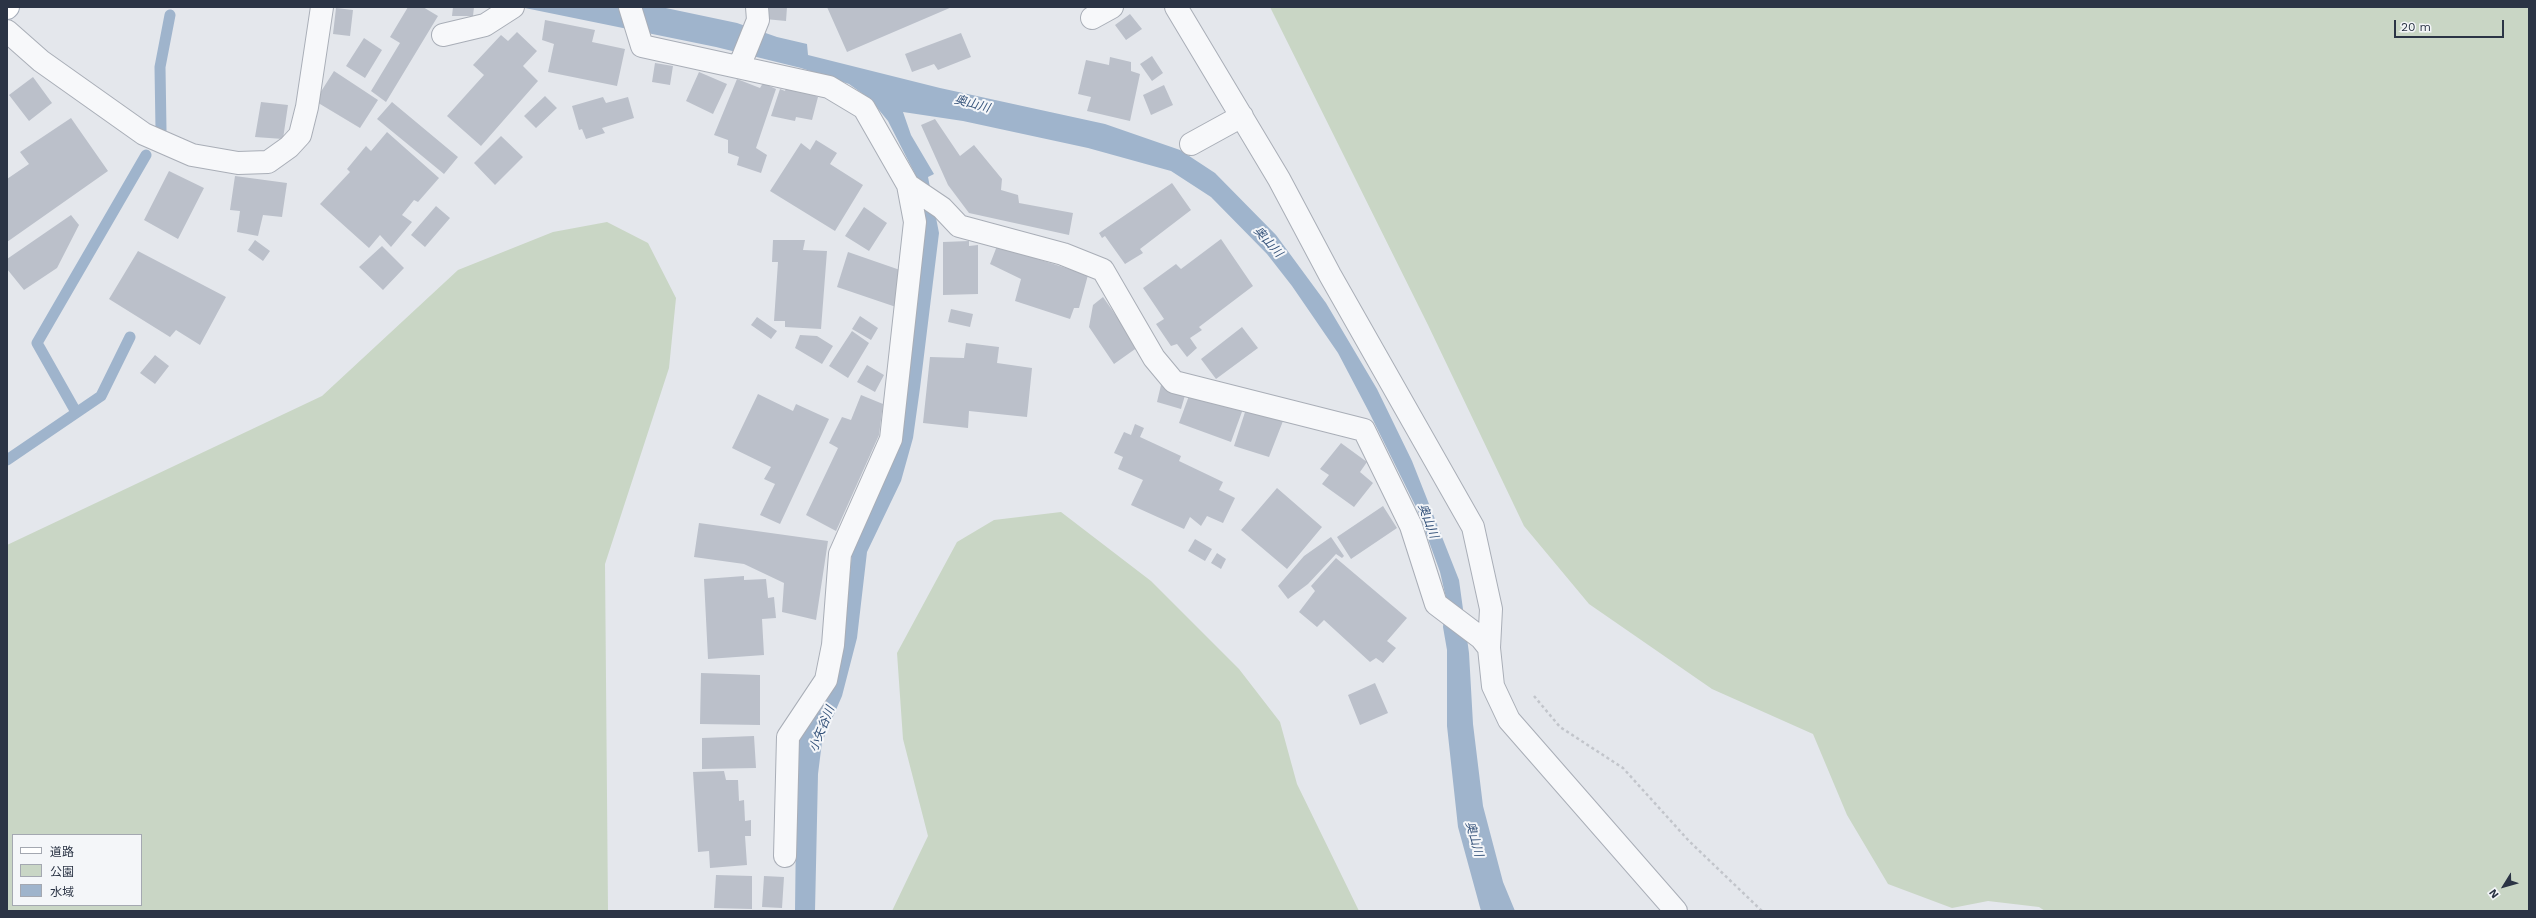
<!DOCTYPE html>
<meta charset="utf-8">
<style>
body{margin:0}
#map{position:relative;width:2536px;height:918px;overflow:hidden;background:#e4e7ec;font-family:"Work Sans","Noto Sans JP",sans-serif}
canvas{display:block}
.frame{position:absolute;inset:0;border:8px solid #2b3445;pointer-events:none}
.legend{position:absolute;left:12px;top:834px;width:130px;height:72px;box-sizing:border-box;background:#f4f6f9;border:1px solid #a4a8b1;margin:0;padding:5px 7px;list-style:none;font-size:12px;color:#2b3445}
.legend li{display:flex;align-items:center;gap:8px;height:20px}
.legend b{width:20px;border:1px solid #a4a8b1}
.north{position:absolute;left:2484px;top:866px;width:40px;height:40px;-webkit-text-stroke:3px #f4f6f9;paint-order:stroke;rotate:233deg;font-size:11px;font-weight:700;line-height:16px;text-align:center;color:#2b3445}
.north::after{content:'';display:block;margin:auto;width:14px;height:18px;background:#2b3445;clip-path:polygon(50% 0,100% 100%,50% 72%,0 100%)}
.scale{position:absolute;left:2394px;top:20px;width:110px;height:18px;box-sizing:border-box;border:2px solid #2b3445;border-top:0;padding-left:5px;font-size:12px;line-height:14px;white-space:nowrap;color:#2b3445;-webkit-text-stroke:3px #f4f6f9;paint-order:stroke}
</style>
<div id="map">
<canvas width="2536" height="918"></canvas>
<div class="frame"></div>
<ul class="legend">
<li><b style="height:5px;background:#fff"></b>道路</li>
<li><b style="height:11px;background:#c9d6c5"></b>公園</li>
<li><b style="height:11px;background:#9fb4cc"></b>水域</li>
</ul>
<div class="north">N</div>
<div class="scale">20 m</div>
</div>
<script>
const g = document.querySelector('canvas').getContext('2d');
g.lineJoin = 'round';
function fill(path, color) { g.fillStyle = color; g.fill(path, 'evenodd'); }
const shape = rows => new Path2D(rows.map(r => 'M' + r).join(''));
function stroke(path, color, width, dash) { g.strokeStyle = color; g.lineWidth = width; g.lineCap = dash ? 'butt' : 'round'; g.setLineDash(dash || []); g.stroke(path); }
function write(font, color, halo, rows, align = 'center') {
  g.font = font + ' "Work Sans","Noto Sans JP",sans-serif'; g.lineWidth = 4; g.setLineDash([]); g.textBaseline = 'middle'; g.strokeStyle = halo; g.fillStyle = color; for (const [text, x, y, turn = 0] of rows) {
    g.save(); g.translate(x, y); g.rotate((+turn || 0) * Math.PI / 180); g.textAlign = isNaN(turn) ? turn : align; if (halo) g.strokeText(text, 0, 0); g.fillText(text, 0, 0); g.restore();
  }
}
fill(shape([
 [1270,7,2529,7,2529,911,2045,911,2039,907,1988,901,1952,908,1888,884,1847,815,1813,734,1712,689,1589,604,1524,526,1428,325],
 [607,222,648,243,676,298,669,368,605,564,608,911,7,911,7,545,322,396,458,270,553,232],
 [13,835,141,835,141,905,13,905],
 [1061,512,1151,581,1239,669,1280,722,1297,784,1359,911,892,911,928,836,903,739,897,653,957,542,994,520]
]), '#c9d6c5');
fill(shape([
 [520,7,661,7,737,23,777,37,807,44,808,55,940,88,1105,124,1180,150,1215,173,1276,235,1326,303,1377,389,1412,461,1459,580,1469,653,1473,724,1483,806,1503,882,1515,911,1481,911,1458,827,1447,726,1447,650,1443,627,1446,598,1440,572,1418,511,1369,412,1338,353,1292,286,1267,254,1211,197,1171,171,1088,148,963,121,903,112,911,135,934,174,928,177,939,233,920,388,913,438,901,481,867,552,857,638,842,696,822,742,818,774,815,911,795,911,797,745,808,724,848,592,852,553,859,534,924,234,915,174,888,121,870,99,849,84,801,68,716,47]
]), '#9fb4cc');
stroke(shape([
 [161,130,160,67,170,15],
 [76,412,37,343,146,155],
 [7,460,101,396,130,337]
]), '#9fb4cc', 11);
fill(shape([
 [408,7,423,7,438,16,386,102,371,91,400,43,390,37],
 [453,7,474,7,473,16,452,16],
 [765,7,787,7,786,21,765,19],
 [827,7,952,7,847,52],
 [336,8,353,10,350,36,333,34],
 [1130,14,1142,29,1126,40,1115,25],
 [545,20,595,30,592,42,625,49,617,86,548,72,554,44,542,40],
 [517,32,537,51,523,66,538,81,481,146,447,116,484,75,473,65,501,35,508,41],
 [961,33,971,57,938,70,934,64,912,72,905,54],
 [364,38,382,50,365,78,346,66],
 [1152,56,1163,73,1152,81,1140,64],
 [1110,57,1131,62,1131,71,1140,74,1130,121,1087,111,1091,97,1078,94,1086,60,1109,65],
 [655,63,673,66,670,85,652,82],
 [334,71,378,100,360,128,315,101],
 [699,72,727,84,713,114,686,101],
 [33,77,52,103,29,121,9,95],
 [737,79,760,88,763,83,776,89,756,148,767,155,761,173,737,165,739,157,728,153,728,140,714,135],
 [787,85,818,97,812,120,796,117,795,121,771,116,780,89,785,91],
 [1164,85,1173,105,1151,115,1143,95],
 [545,96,557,108,536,128,524,116],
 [603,97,606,103,628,97,634,118,602,128,605,133,586,139,582,129,579,130,572,106],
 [261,102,288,105,283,139,255,137],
 [392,102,458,157,444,174,377,119],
 [71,118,108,171,7,242,7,179,29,164,20,152],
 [935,119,960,156,974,145,1002,179,1001,190,1018,195,1019,203,1073,213,1069,235,969,213,948,185,921,125],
 [387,132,439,178,418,202,414,200,402,215,412,222,391,247,380,235,369,248,320,204,350,172,347,169,366,146,371,151],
 [501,136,523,157,495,185,474,163],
 [816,140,837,153,830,164,863,185,835,231,770,191,801,143,810,150],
 [169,171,204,188,178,239,144,220],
 [235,176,287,183,282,217,263,215,258,236,237,232,240,211,230,210],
 [1172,183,1191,210,1140,249,1143,253,1125,264,1105,236,1102,238,1099,233],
 [436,206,450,218,425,247,411,235],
 [864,207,887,223,869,251,845,236],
 [71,215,79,225,57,268,24,290,7,269,7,259],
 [1221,239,1253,286,1199,327,1202,330,1190,338,1197,348,1187,357,1177,344,1171,346,1156,324,1164,319,1143,288,1176,264,1181,269],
 [255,240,270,251,263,261,248,250],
 [773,240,805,240,803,250,827,251,821,329,785,327,785,321,774,321,778,262,772,262],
 [969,241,969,246,978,245,978,294,943,295,943,242],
 [382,246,404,268,383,290,359,267],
 [997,246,1088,275,1079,308,1074,308,1070,319,1015,301,1021,279,990,264],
 [138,251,226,297,200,345,176,330,170,337,109,299],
 [848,252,900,270,896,307,837,287],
 [1103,297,1138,347,1114,364,1089,327,1093,305],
 [951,309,973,314,970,327,948,322],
 [860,316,878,328,871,340,852,329],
 [757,317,777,331,771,339,751,325],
 [1242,327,1258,348,1216,379,1201,359],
 [852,331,869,343,848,378,829,366],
 [800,335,817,336,833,346,822,364,795,348],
 [966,343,999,347,997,363,1032,368,1027,417,969,411,968,428,923,423,930,357,964,358],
 [155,355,169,366,155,384,140,373],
 [867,365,884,375,875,392,857,382],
 [1161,385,1186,392,1181,409,1157,402],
 [1190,393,1243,409,1231,442,1179,423],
 [758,394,793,411,796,404,829,419,780,524,760,515,775,484,764,479,771,467,732,448],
 [861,395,883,404,879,435,836,531,806,515,838,448,829,443,842,417,851,420],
 [1246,409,1283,421,1269,457,1234,446],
 [1135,424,1144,428,1140,437,1181,456,1179,461,1223,482,1219,490,1235,498,1223,523,1207,516,1201,526,1190,517,1184,529,1131,505,1143,480,1118,469,1123,457,1114,453,1124,432,1131,435],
 [1341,443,1367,462,1360,472,1373,483,1354,507,1322,484,1329,475,1320,469],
 [1277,488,1322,527,1287,569,1241,530],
 [1383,506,1397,528,1351,559,1337,537],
 [699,523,828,541,816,620,782,612,784,583,744,564,694,557],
 [1331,537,1344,556,1342,558,1336,554,1308,584,1288,599,1278,586,1304,556],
 [1195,539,1212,549,1205,561,1188,551],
 [1217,553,1226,559,1221,569,1211,563],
 [1336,558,1407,618,1387,641,1396,648,1383,663,1376,658,1370,662,1324,620,1317,627,1299,612,1315,591,1311,586],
 [744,576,744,580,766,579,768,598,774,597,776,618,762,619,764,655,708,659,704,579],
 [701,673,760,675,760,725,700,724],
 [1375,683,1388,713,1360,725,1348,695],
 [754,736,756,768,702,769,702,738],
 [724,771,726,780,738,780,739,801,744,800,745,821,751,820,751,836,745,836,747,865,710,868,709,851,698,852,693,772],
 [716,875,752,876,752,909,714,908],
 [764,876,784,877,782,908,762,907]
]), '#bbc0ca');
const minor = shape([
 [630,7,642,46,829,87,864,108,908,185,942,208,959,226,1063,254,1103,270,1154,358,1174,382,1364,430,1411,526,1436,604,1481,638,1489,648,1493,686,1509,720,1676,911],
 [1176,7,1279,179,1330,275,1473,527,1491,609,1489,648],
 [1092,18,1112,7],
 [7,31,41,61,144,134,192,155,238,163,268,162,289,147,300,135,307,107,322,7],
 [443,35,485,25,513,7],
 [739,67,758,20,757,7],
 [1191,144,1242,116],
 [785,856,788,737,826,680,833,645,840,554,891,439,915,222,908,185]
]);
const major = shape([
 [7,8,8,7]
]);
stroke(minor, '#a9aeb7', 24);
stroke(major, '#a3abb8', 24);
stroke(shape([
 [1534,696,1560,727,1623,768,1689,841,1762,911]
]), '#c2c5cb', 2.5, [3, 3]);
stroke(minor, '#f7f8fa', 22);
stroke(major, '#fff', 22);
write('italic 12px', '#34527a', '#f4f6f9', [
 ["奥山川",972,104,15],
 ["奥山川",1268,242,48],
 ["奥山川",1428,521,69],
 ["小矢谷川",822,729,-68],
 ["奥山川",1474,839,74]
]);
</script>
